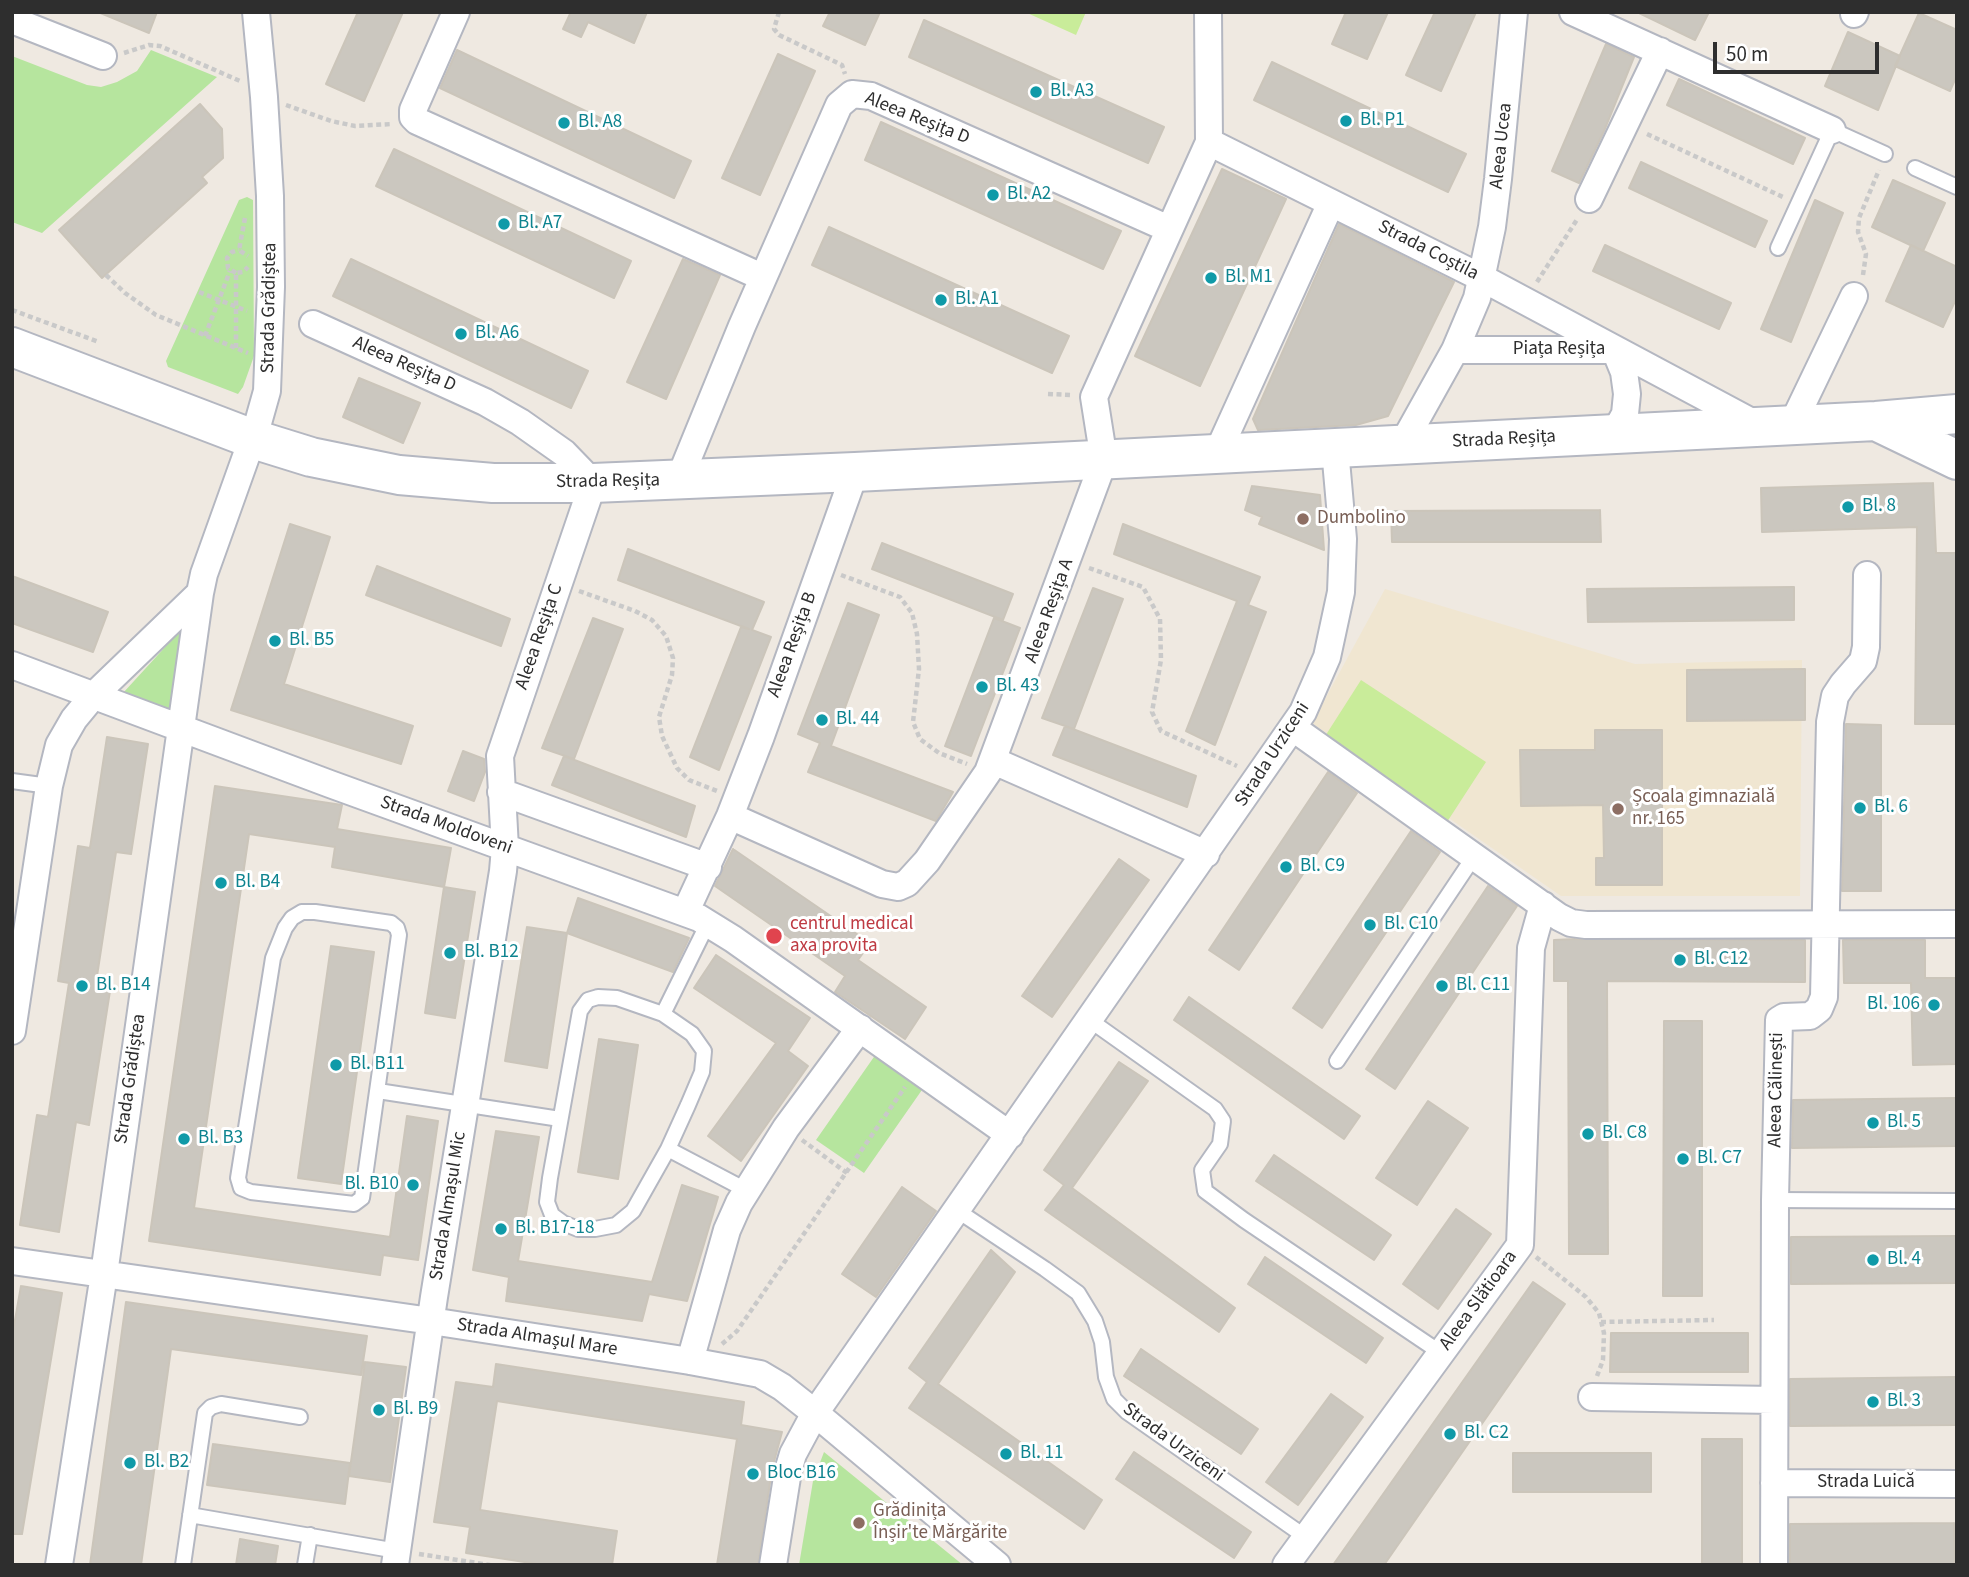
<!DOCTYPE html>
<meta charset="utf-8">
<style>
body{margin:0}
#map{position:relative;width:1969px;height:1577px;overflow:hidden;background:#efe9e1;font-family:"Source Sans 3",sans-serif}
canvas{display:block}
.frame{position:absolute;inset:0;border:14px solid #2e2e2e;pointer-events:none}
.scale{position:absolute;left:1713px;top:42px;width:166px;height:32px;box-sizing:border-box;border:4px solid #2e2e2e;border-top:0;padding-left:9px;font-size:21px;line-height:24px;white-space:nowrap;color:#2e2e2e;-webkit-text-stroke:5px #fff;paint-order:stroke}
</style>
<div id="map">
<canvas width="1969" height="1577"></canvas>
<div class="frame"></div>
<div class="scale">50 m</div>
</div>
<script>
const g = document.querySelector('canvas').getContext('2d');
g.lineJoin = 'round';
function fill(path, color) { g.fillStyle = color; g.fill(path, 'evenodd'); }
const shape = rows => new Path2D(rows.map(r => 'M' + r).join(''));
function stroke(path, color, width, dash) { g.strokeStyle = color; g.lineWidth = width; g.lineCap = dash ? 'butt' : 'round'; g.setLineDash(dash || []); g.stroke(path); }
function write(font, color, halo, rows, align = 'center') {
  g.font = font + ' "Source Sans 3",sans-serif'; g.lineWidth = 6; g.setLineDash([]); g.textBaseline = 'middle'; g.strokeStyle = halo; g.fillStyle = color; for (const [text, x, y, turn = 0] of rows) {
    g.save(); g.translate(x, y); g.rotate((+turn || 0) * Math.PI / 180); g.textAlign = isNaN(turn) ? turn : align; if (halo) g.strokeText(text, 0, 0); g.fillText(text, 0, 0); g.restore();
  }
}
fill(shape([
 [1385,589,1635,664,1802,660,1800,896,1561,896,1312,723]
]), '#f0e6d1');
fill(shape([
 [151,50,217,77,42,233,12,222,12,56,87,85,101,87,117,82,137,71],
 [247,197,253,200,254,356,243,387,238,394,168,367,166,361,239,200],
 [189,621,173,712,123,693],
 [876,1054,924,1087,864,1173,816,1140],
 [824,1452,963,1565,799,1565,813,1481]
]), '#b6e59e');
fill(shape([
 [1025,12,1086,12,1076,35],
 [1361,680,1486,762,1447,822,1322,741]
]), '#c9ec9a');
const building = shape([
 [98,12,157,12,149,33,98,12],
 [358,12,403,12,364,101,326,84,358,12],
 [567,12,647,12,634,43,588,22,581,37,563,29,570,14,567,12],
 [830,12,880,12,865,45,823,26,830,12],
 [1346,12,1388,12,1367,59,1332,44,1346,12],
 [1435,12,1476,12,1441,91,1406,75,1435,12],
 [1637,12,1709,12,1695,40,1637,12],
 [1919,13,1957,30,1957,75,1950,91,1895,66,1919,13],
 [924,20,1164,127,1148,163,909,57,924,20],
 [1848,32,1900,56,1878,110,1825,86,1848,32],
 [1606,44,1634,57,1604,131,1579,183,1552,171,1606,44],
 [457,50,691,161,674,198,440,88,457,50],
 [778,54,815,71,760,195,722,178,778,54],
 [1272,62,1466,154,1448,192,1254,100,1272,62],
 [1679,79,1805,138,1793,164,1667,105,1679,79],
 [200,104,222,129,223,158,202,177,207,183,102,278,59,230,200,104],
 [881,122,1121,231,1103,269,865,160,881,122],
 [394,149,631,261,614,298,376,186,394,149],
 [1641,162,1767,221,1755,247,1629,188,1641,162],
 [1222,169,1286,199,1200,386,1135,356,1222,169],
 [1893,180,1945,203,1923,251,1872,227,1893,180],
 [1815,200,1843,213,1791,342,1761,329,1815,200],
 [1339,224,1454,282,1388,416,1356,425,1258,430,1253,419,1339,224],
 [829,227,1069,336,1052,373,812,265,829,227],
 [1605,245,1731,303,1719,329,1593,271,1605,245],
 [1911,245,1957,267,1957,297,1943,327,1886,301,1911,245],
 [351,259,588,371,571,408,333,296,351,259],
 [683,259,720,275,666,399,627,382,683,259],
 [359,378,420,403,403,443,343,417,359,378],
 [1933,483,1936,553,1957,553,1957,724,1915,724,1917,527,1762,532,1761,488,1933,483],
 [1252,486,1320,495,1324,550,1259,524,1262,517,1245,510,1252,486],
 [1600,510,1601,542,1392,542,1391,511,1600,510],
 [290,524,330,537,284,684,413,726,401,764,231,710,290,524],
 [1123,524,1260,577,1248,605,1266,612,1215,745,1186,731,1237,601,1114,554,1123,524],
 [882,543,1013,594,1003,620,872,569,882,543],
 [628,549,764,602,752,630,771,637,719,770,690,757,741,627,749,629,618,580,628,549],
 [377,566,510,619,501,646,366,595,377,566],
 [12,576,108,612,93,652,12,623,12,576],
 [1794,587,1794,620,1588,622,1587,589,1794,587],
 [1093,588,1123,599,1074,729,1042,718,1093,588],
 [848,603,879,615,831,746,953,792,936,821,808,772,820,743,798,734,848,603],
 [593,618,623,629,574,759,542,748,593,618],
 [994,618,1020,628,971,756,945,746,994,618],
 [1805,669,1805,720,1687,721,1687,670,1805,669],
 [1846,724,1881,725,1881,891,1842,891,1846,724],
 [1065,726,1196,776,1187,807,1053,755,1065,726],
 [1595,730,1662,730,1662,885,1596,885,1596,858,1604,858,1603,805,1521,806,1520,750,1595,750,1595,730],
 [107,737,148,744,131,854,116,852,95,989,110,991,89,1125,76,1122,59,1232,20,1225,37,1115,48,1117,69,983,58,981,78,846,90,848,107,737],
 [463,751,484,759,485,772,474,801,448,791,463,751],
 [564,756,695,806,686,837,552,785,564,756],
 [1328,772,1357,793,1239,970,1209,950,1328,772],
 [215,786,342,805,337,829,451,848,444,887,475,892,455,1018,425,1013,444,887,332,867,335,847,249,834,194,1208,390,1237,407,1116,438,1121,418,1260,383,1255,380,1275,149,1241,215,786],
 [1411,831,1440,852,1322,1028,1293,1008,1411,831],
 [733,849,870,943,858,960,926,1007,905,1039,835,992,845,976,715,886,733,849],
 [1119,859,1149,880,1052,1017,1022,996,1119,859],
 [1488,886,1517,906,1395,1089,1366,1069,1488,886],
 [578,898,689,938,673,972,567,933,578,898],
 [527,927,567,933,547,1068,505,1061,527,927],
 [1575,939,1805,940,1805,982,1607,981,1608,1254,1569,1254,1568,981,1554,981,1554,940,1575,939],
 [1843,940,1925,940,1925,978,1957,978,1957,1064,1913,1065,1911,983,1844,983,1843,940],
 [331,946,374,952,341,1184,298,1178,331,946],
 [716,955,810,1018,788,1051,808,1066,741,1161,708,1136,776,1043,694,988,716,955],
 [1189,997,1360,1116,1344,1139,1174,1020,1189,997],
 [1664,1021,1702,1021,1702,1296,1663,1296,1664,1021],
 [599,1039,638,1045,618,1179,578,1172,599,1039],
 [1119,1062,1148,1081,1072,1188,1235,1308,1219,1332,1045,1210,1064,1185,1044,1170,1119,1062],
 [1957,1098,1957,1146,1792,1148,1793,1100,1957,1098],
 [1428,1101,1468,1128,1417,1205,1376,1178,1428,1101],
 [496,1131,539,1137,518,1261,652,1282,682,1185,718,1197,687,1301,649,1294,642,1321,506,1301,509,1277,473,1270,496,1131],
 [1274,1155,1391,1235,1374,1260,1256,1181,1274,1155],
 [902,1187,936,1211,876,1297,842,1274,902,1187],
 [1456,1209,1491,1234,1438,1309,1403,1284,1456,1209],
 [1957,1236,1957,1283,1791,1284,1791,1237,1957,1236],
 [991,1250,1015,1272,938,1384,1102,1500,1084,1529,909,1408,927,1382,909,1368,991,1250],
 [1265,1257,1383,1338,1366,1363,1248,1284,1265,1257],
 [1533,1282,1565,1304,1384,1565,1333,1565,1533,1282],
 [21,1286,62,1293,22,1534,12,1534,12,1337,21,1286],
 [126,1302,367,1336,361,1375,171,1349,141,1565,90,1565,126,1302],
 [1611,1333,1748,1333,1748,1372,1610,1372,1611,1333],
 [1141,1349,1258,1429,1241,1454,1124,1376,1141,1349],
 [365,1362,406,1367,390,1482,349,1476,365,1362],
 [496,1364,744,1402,741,1425,782,1432,772,1469,758,1565,717,1565,737,1439,497,1401,480,1510,617,1531,612,1565,544,1565,466,1553,470,1527,434,1522,456,1382,493,1387,496,1364],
 [1957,1377,1957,1425,1790,1426,1790,1379,1957,1377],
 [1331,1394,1363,1417,1298,1505,1266,1482,1331,1394],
 [1702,1439,1742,1439,1742,1565,1702,1565,1702,1439],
 [213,1444,350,1463,345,1504,207,1485,213,1444],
 [1134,1452,1251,1532,1234,1558,1116,1479,1134,1452],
 [1513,1453,1651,1453,1651,1492,1513,1492,1513,1453],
 [1954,1523,1955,1565,1790,1565,1790,1524,1954,1523],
 [240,1539,278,1546,275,1565,236,1565,240,1539]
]);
fill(building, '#cbc7bf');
stroke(building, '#cbc5ba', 2);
const lane = shape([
 [1915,168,1957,187],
 [1778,248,1832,130,1885,154],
 [12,781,49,786],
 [302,912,315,912,391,923,397,928,399,935,362,1198,354,1204,251,1192,241,1188,238,1178,273,958,285,928,292,918,302,912],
 [598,997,617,998,663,1014,692,1034,704,1051,702,1072,688,1105,668,1149,633,1211,616,1225,595,1229,578,1229,563,1223,552,1215,547,1202,550,1178,580,1011,588,1000,598,997],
 [663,1014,708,923],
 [1091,1021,1215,1109,1223,1121,1220,1144,1202,1170,1205,1191,1244,1220,1441,1353],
 [1337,1061,1475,855],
 [378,1091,560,1119],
 [668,1149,746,1190],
 [1775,1200,1957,1201],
 [958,1211,1045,1269,1078,1293,1095,1321,1102,1342,1106,1377,1114,1399,1127,1412,1307,1538],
 [190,1515,397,1551],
 [183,1565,205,1413,211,1407,221,1404,300,1417],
 [305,1565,310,1535]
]);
const street = shape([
 [456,12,413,110,413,117,417,121,762,277],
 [1573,12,1832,130],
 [1854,14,1855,12],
 [12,20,103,56],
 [1209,142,1482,278,1759,426],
 [1589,199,1660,51],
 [313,324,485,402,520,422,564,453,593,483,500,756,505,848,503,871,434,1297,395,1565],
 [1455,350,1610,350],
 [1792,425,1854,296],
 [1614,434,1625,414,1627,394,1624,372,1615,350],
 [1402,445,1455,350,1477,298,1492,227,1498,179,1514,12],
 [1217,454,1331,203],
 [679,480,742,326,839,105,852,94,871,96,1169,229],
 [12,665,330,784,699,918,733,939,1010,1135],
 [1293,728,1559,917,1571,923,1586,925,1957,924],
 [994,761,1206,854],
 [501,792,708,867],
 [730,816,882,884,898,887,907,883,927,861,988,772,1104,460,1094,397,1209,142,1208,12],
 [685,913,730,816,761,736,855,472],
 [12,1031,49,786,59,745,74,719,93,696,200,593],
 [12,1261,431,1321,690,1361,760,1374,782,1387,815,1413,997,1565],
 [690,1361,727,1230,739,1203,786,1128,860,1028],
 [1592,1397,1774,1400],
 [1774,1483,1957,1484],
 [59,1565,104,1274,200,593,204,574,258,423,267,391,271,287,270,196,264,97,256,12],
 [773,1565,788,1471,793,1454,815,1413,1303,712,1327,657,1341,592,1343,539,1335,449],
 [1286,1565,1520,1245,1531,948,1543,905],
 [1774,1565,1775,1200,1779,1020,1784,1017,1810,1016,1819,1009,1824,997,1830,722,1835,696,1843,684,1863,661,1866,647,1867,575]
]);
const secondary = shape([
 [12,347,253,439,311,457,399,475,493,483,593,483,855,472,1876,421,1957,414],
 [1878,422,1957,460]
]);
stroke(lane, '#b4b7c1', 18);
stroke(street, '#b4b7c1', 30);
stroke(secondary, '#b4b7c1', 42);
stroke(shape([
 [779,12,774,29,779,35,842,65,845,74],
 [124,53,149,45,160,46,240,81],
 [286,105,331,121,355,126,392,124],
 [1647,134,1785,198],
 [245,218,239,250,248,256],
 [236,273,228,268,227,258,232,252,239,250],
 [106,275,125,293,156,315,248,353],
 [1863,275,1866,254,1858,232,1859,218,1879,170],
 [1537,282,1578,218],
 [199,292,247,311],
 [12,310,99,342],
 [205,336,230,271],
 [236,348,236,273,243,272,248,267],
 [1048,394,1071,395],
 [1089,568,1143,587,1160,619,1161,660,1152,712,1161,731,1237,766],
 [841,575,900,597,912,613,917,634,919,669,913,722,920,739,939,753,967,764],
 [579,591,635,611,652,620,666,636,673,658,672,675,659,717,662,736,677,768,689,780,717,791],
 [802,1140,847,1173],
 [1536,1257,1586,1297,1599,1313,1604,1333,1603,1360,1597,1376],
 [1601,1322,1714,1320],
 [722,1344,737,1331,905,1087],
 [419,1554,490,1565]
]), '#c9c9c9', 4.5, [5, 3.5]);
stroke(lane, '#fff', 14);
stroke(street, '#fff', 26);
stroke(secondary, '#fff', 38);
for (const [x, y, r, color] of [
 [1036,92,7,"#0f9aa8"],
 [1346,121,7,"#0f9aa8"],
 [564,123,7,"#0f9aa8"],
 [993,195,7,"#0f9aa8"],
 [504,224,7,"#0f9aa8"],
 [1211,278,7,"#0f9aa8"],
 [941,300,7,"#0f9aa8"],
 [461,334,7,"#0f9aa8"],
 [1848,507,7,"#0f9aa8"],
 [1303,519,7,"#8d6e63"],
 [275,641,7,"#0f9aa8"],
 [982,687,7,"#0f9aa8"],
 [822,720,7,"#0f9aa8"],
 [1860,808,7,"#0f9aa8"],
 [1618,809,7,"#8d6e63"],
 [1286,867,7,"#0f9aa8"],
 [221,883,7,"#0f9aa8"],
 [1370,925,7,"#0f9aa8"],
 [774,936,9,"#e0444e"],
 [450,953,7,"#0f9aa8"],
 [1680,960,7,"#0f9aa8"],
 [82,986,7,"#0f9aa8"],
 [1442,986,7,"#0f9aa8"],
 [1934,1005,7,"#0f9aa8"],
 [336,1065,7,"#0f9aa8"],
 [1873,1123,7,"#0f9aa8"],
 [1588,1134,7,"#0f9aa8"],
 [184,1139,7,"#0f9aa8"],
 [1683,1159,7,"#0f9aa8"],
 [413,1185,7,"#0f9aa8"],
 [501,1229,7,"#0f9aa8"],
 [1873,1260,7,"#0f9aa8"],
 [1873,1402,7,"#0f9aa8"],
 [379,1410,7,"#0f9aa8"],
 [1450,1434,7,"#0f9aa8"],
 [1006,1454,7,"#0f9aa8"],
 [130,1463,7,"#0f9aa8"],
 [753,1474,7,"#0f9aa8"],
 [859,1523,7,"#8d6e63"]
]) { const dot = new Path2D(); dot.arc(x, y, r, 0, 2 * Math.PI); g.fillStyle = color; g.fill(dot); stroke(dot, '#fff', 2.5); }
write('19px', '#0d838f', '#fff', [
 ["Bl. A3",1050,92],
 ["Bl. P1",1360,121],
 ["Bl. A8",578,123],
 ["Bl. A2",1007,195],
 ["Bl. A7",518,224],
 ["Bl. M1",1225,278],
 ["Bl. A1",955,300],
 ["Bl. A6",475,334],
 ["Bl. 8",1862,507],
 ["Bl. B5",289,641],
 ["Bl. 43",996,687],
 ["Bl. 44",836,720],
 ["Bl. 6",1874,808],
 ["Bl. C9",1300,867],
 ["Bl. B4",235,883],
 ["Bl. C10",1384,925],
 ["Bl. B12",464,953],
 ["Bl. C12",1694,960],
 ["Bl. B14",96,986],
 ["Bl. C11",1456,986],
 ["Bl. 106",1920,1005,"right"],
 ["Bl. B11",350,1065],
 ["Bl. 5",1887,1123],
 ["Bl. C8",1602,1134],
 ["Bl. B3",198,1139],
 ["Bl. C7",1697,1159],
 ["Bl. B10",399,1185,"right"],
 ["Bl. B17-18",515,1229],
 ["Bl. 4",1887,1260],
 ["Bl. 3",1887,1402],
 ["Bl. B9",393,1410],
 ["Bl. C2",1464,1434],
 ["Bl. 11",1020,1454],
 ["Bl. B2",144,1463],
 ["Bloc B16",767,1474]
], 'left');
write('19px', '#2e2e2e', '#fff', [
 ["Aleea Reșița D",917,119,22],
 ["Aleea Ucea",1502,146,-84],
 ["Strada Coștila",1428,251,27],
 ["Strada Grădiștea",270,308,-89],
 ["Piața Reșița",1559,350],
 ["Aleea Reșița D",404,365,24],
 ["Strada Reșița",1504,440,-3],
 ["Strada Reșița",608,482,-1],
 ["Aleea Reșița A",1050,611,-70],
 ["Aleea Reșița C",540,637,-71],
 ["Aleea Reșița B",793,645,-70],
 ["Strada Urziceni",1273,755,-57],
 ["Strada Moldoveni",446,826,20],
 ["Strada Grădiștea",131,1079,-82],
 ["Aleea Călinești",1777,1090,-89],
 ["Strada Almașul Mic",449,1206,-81],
 ["Aleea Slătioara",1479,1301,-54],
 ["Strada Almașul Mare",537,1338,9],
 ["Strada Urziceni",1173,1443,36],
 ["Strada Luică",1866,1483]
]);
write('19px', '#785e54', '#fff', [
 ["Dumbolino",1317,519],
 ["Școala gimnazială",1632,798],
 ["nr. 165",1632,820],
 ["Grădinița",873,1512],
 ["Înșir'te Mărgărite",873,1534]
], 'left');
write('19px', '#be3a42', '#fff', [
 ["centrul medical",790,925],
 ["axa provita",790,947]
], 'left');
</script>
